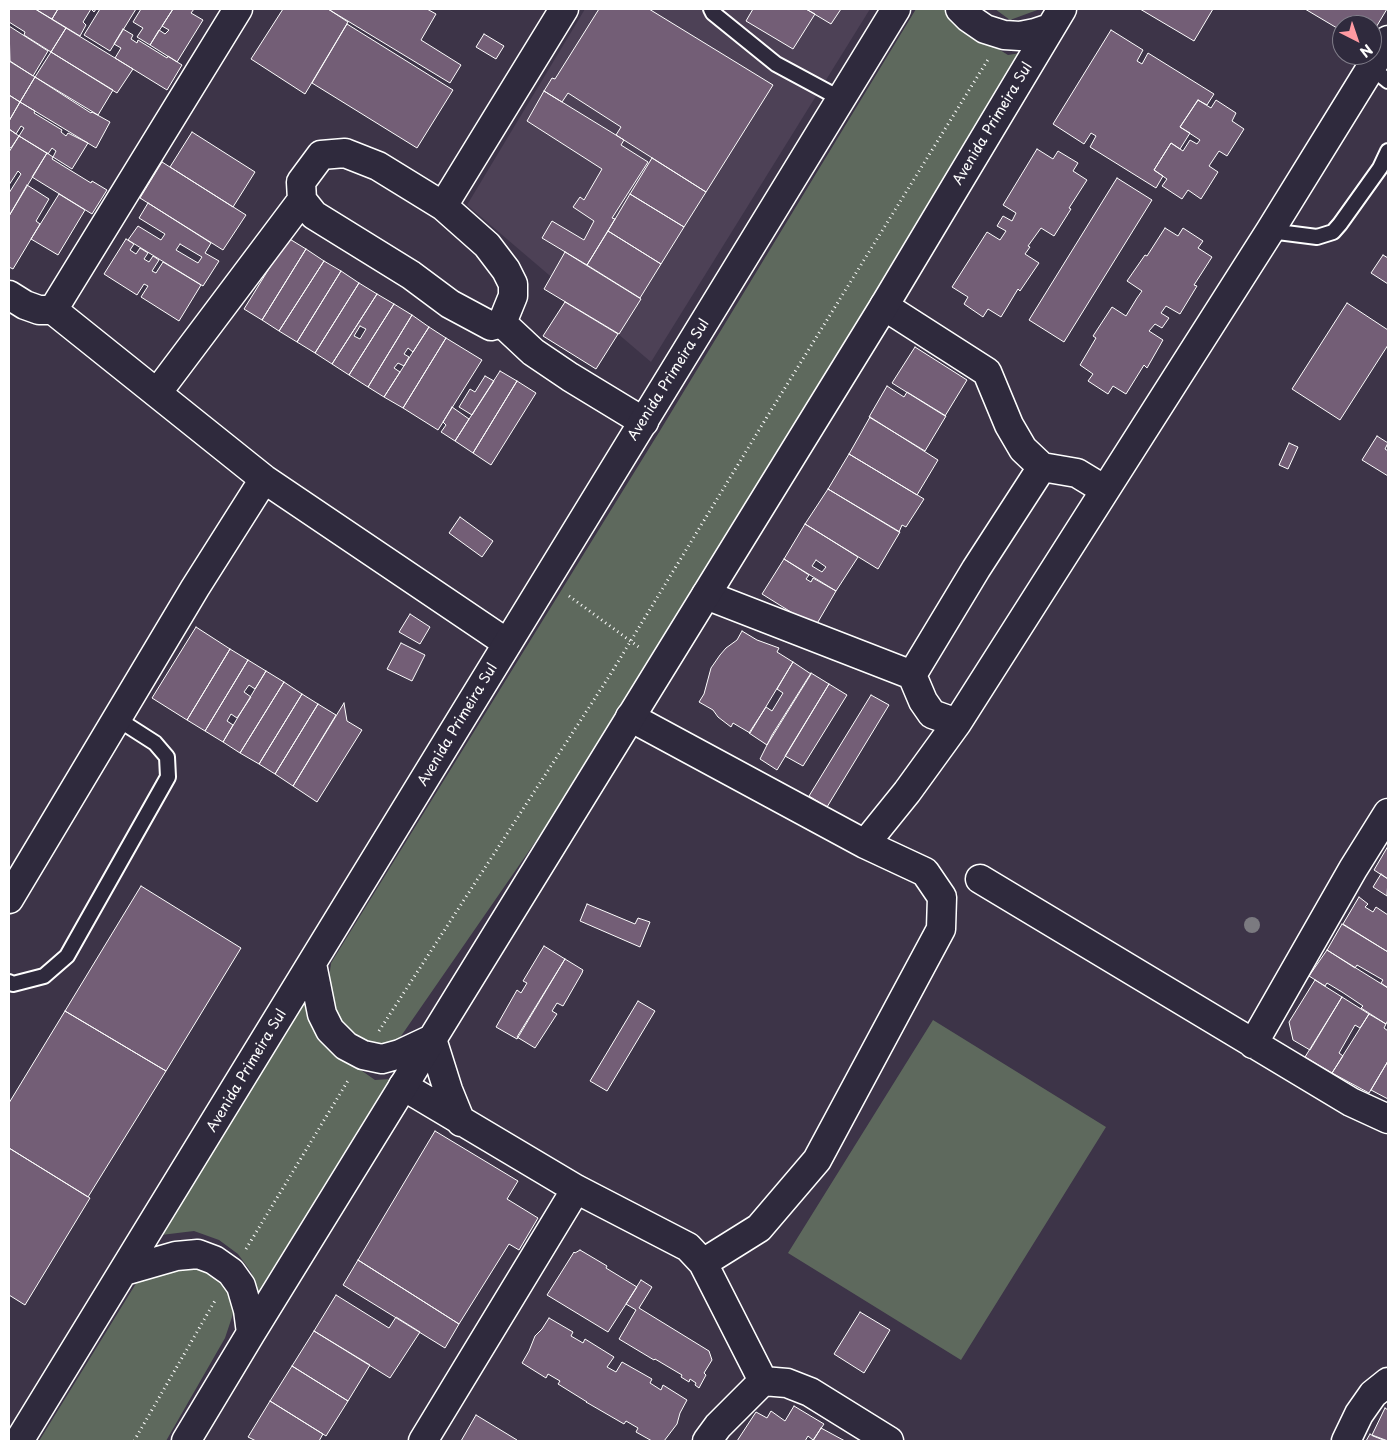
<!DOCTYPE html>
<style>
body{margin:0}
#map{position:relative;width:1397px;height:1450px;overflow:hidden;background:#3d3448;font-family:"Playpen Sans",sans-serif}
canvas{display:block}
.frame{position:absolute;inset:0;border:10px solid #fff;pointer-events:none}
.north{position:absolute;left:1332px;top:15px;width:50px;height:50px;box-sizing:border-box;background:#2f2a3d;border:1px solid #827f8b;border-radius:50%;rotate:139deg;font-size:14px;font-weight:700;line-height:20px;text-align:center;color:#fff}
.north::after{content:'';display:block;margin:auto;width:18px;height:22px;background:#ff9aa2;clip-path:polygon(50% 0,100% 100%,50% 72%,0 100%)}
</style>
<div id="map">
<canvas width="1397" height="1450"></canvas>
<div class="frame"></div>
<div class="north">N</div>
</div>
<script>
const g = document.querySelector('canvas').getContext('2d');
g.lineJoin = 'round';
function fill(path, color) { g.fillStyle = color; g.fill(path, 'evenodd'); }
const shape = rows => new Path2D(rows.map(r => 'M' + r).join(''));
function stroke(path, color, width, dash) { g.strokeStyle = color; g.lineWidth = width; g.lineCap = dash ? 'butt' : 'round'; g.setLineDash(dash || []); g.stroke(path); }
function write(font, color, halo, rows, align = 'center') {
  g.font = font + ' "Playpen Sans",sans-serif'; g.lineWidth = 4.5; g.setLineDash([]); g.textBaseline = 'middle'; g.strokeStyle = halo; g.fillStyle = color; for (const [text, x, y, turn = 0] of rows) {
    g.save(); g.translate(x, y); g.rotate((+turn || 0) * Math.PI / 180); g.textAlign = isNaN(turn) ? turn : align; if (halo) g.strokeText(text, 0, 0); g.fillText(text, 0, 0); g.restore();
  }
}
fill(shape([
 [585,9,870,9,651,362,467,205]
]), '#4d4156');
fill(shape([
 [916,9,946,9,950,19,1008,55,1033,51,706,595,399,1039,378,1048,366,1046,334,1022,328,986,331,963,661,429],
 [995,9,1040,9,1010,20],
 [306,993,318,1040,375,1080,390,1079,260,1298,251,1272,238,1254,219,1240,194,1231,161,1235],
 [933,1020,1106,1127,961,1360,788,1253],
 [186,1262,216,1275,229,1291,235,1308,225,1338,166,1441,39,1441,143,1272]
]), '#5e695d');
const building = shape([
 [9,9,35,9,66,28,51,52,24,35,25,32,9,22,9,9],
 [38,9,58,9,52,19,37,10,38,9],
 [58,9,96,9,94,12,91,9,83,22,86,25,80,36,52,19,58,9],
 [100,9,136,9,110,51,84,35,100,9],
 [141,9,173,9,150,45,137,37,143,28,133,22,141,9],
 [173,9,194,9,191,13,203,20,177,62,150,45,159,30,165,34,169,30,162,26,173,9],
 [283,9,328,9,348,22,305,94,251,59,283,9],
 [328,9,427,9,436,14,421,40,461,65,450,83,328,9],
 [599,9,649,9,773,85,706,192,616,135,621,127,568,93,562,102,544,91,552,78,555,79,599,9],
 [753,9,806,9,815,14,793,49,746,21,753,9],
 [806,9,841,9,831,24,806,9],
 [1140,9,1213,9,1194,41,1140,9],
 [1305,9,1387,9,1372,34,1372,25,1342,25,1342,31,1305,9],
 [347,24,453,90,417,148,312,83,347,24],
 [9,26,48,51,33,76,10,61,9,26],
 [66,28,133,69,117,93,51,52,66,28],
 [123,29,133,35,131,39,137,43,138,40,167,58,168,56,182,65,167,90,115,58,121,48,114,44,123,29],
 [1111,30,1143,50,1137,61,1142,64,1148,53,1214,94,1207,105,1198,100,1180,127,1190,133,1180,149,1171,143,1154,170,1163,176,1156,188,1090,147,1096,136,1091,133,1084,144,1053,124,1111,30],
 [484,34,504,46,496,59,476,47,484,34],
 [51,52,113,90,98,115,35,77,51,52],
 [9,61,35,77,20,102,9,95,9,61],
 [35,77,91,113,92,112,110,122,96,148,20,102,35,77],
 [544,91,624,140,621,145,648,162,612,218,615,219,587,265,542,238,552,221,584,240,594,221,573,207,580,197,584,200,602,169,527,121,544,91],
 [9,95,20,102,9,121,9,95],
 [1198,100,1211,108,1216,100,1236,113,1232,121,1244,129,1227,156,1219,151,1209,166,1218,172,1201,199,1188,190,1182,199,1162,186,1167,179,1154,170,1171,143,1183,151,1190,140,1197,144,1200,140,1180,127,1198,100],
 [20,102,35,111,34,113,62,130,61,132,66,136,68,133,88,143,72,169,53,157,56,151,52,148,48,154,19,136,24,128,21,126,16,134,9,129,9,121,20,102],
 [9,129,19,136,11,148,9,147,9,129],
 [192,132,255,172,233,207,170,167,192,132],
 [19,136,47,153,9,216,9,193,21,174,18,171,9,185,9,152,19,136],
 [1037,149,1053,159,1058,151,1078,163,1073,171,1087,180,1069,208,1071,209,1054,236,1041,228,1028,246,1030,247,1025,254,1039,263,1020,291,1018,289,1001,317,988,309,983,317,964,304,968,297,952,287,987,232,1000,240,1006,231,997,226,1003,216,1012,221,1016,213,1003,205,1037,149],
 [47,153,53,157,52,159,91,183,92,181,107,190,92,214,32,177,47,153],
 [652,158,706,192,684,227,630,194,652,158],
 [162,162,246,215,223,250,140,198,162,162],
 [1117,178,1152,200,1064,342,1029,320,1117,178],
 [27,185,49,199,36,221,40,224,13,269,9,267,9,216,27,185],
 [59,194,85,210,58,255,31,239,59,194],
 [630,194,684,227,661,264,608,231,630,194],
 [148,203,211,243,205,253,219,261,203,286,128,240,138,226,161,240,165,234,139,218,148,203],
 [180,244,202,257,198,263,176,250,180,244],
 [1165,228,1178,236,1183,228,1203,241,1198,248,1212,257,1194,285,1197,286,1180,314,1166,306,1161,313,1169,318,1162,328,1155,324,1149,331,1163,340,1147,368,1144,365,1126,394,1113,386,1108,394,1088,381,1093,374,1080,365,1096,338,1093,336,1112,307,1126,316,1137,298,1142,291,1127,281,1145,255,1147,256,1165,228],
 [608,231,661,264,640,298,587,265,608,231],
 [288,238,306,249,262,320,244,309,288,238],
 [126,239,134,244,130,250,136,254,140,248,148,253,144,259,149,262,153,256,159,260,152,271,156,273,163,262,201,285,179,321,141,297,148,286,144,284,137,295,104,274,126,239],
 [306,249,324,261,279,331,262,320,306,249],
 [565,252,641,299,619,334,544,289,565,252],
 [1383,255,1388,258,1388,284,1371,273,1383,255],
 [324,261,341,271,297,342,279,331,324,261],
 [341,271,359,283,315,353,297,342,341,271],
 [359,283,377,294,332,364,315,353,359,283],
 [377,294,394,304,349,375,332,364,377,294],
 [360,326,366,329,360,339,354,336,360,326],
 [565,302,618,334,596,369,543,336,565,302],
 [1347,303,1388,330,1388,345,1340,420,1292,389,1347,303],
 [394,304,412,315,368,387,349,375,394,304],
 [412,315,429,327,413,352,408,348,404,354,409,357,404,366,398,363,394,368,400,372,384,397,368,387,412,315],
 [429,327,446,338,403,408,384,397,429,327],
 [446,338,482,360,438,430,403,408,446,338],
 [915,347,967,380,945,416,892,383,915,347],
 [500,371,517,381,473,453,455,441,500,371],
 [485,376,494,381,472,415,459,407,470,389,475,392,485,376],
 [517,381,536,393,491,465,473,453,517,381],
 [887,386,904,397,907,392,946,416,925,451,869,417,887,386],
 [452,407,469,419,455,441,441,432,446,425,443,422,452,407],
 [870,417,938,460,917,495,849,454,870,417],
 [1377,436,1388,443,1385,449,1388,451,1388,476,1362,460,1377,436],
 [1289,443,1298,447,1288,469,1279,465,1289,443],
 [849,454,924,499,906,527,902,525,899,532,828,489,849,454],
 [828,489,900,532,878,569,805,524,828,489],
 [460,517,493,541,482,557,449,533,460,517],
 [805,524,858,557,836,591,784,559,805,524],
 [816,560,826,567,822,572,812,566,816,560],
 [784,559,809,575,806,579,811,582,813,578,836,591,815,627,762,594,784,559],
 [410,614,430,627,420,644,399,632,410,614],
 [196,627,230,649,187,720,152,698,196,627],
 [742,631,757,640,779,648,777,652,793,662,750,733,733,723,731,727,718,717,713,710,699,702,704,694,711,668,720,655,726,648,737,640,742,631],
 [401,643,425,655,412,681,387,669,401,643],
 [230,649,248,660,205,731,187,720,230,649],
 [248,660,266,671,255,689,249,685,244,692,251,697,237,718,231,714,227,721,233,725,223,742,205,731,248,660],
 [793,662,811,674,767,745,749,733,766,707,772,711,783,693,777,689,793,662],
 [266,671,284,682,240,753,223,742,266,671],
 [811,673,829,684,777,770,760,759,772,735,811,673],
 [284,682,302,694,259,764,240,753,284,682],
 [829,684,847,695,803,766,785,756,829,684],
 [302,694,318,704,275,774,259,764,302,694],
 [871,695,889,705,827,807,809,796,871,695],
 [344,703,347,721,362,730,317,802,293,786,344,703],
 [318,704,336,715,293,786,275,774,318,704],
 [1388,846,1388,879,1374,870,1388,846],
 [1381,874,1388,879,1387,896,1373,887,1381,874],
 [141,886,241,948,166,1071,65,1011,141,886],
 [1359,897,1368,904,1365,907,1373,912,1376,907,1388,915,1388,952,1343,924,1359,897],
 [587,904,635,924,638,918,650,922,640,947,580,921,587,904],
 [1342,924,1388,952,1388,988,1381,983,1383,980,1357,965,1355,968,1327,950,1342,924],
 [544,946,565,959,517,1039,496,1027,517,990,521,993,527,983,523,981,544,946],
 [1327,950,1388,988,1388,1020,1386,1024,1361,1008,1363,1006,1342,992,1327,983,1325,986,1309,976,1327,950],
 [565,959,583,970,582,973,563,1006,557,1003,552,1011,557,1014,535,1048,517,1037,565,959],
 [1315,980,1342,997,1310,1050,1293,1040,1289,1022,1315,980],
 [1342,997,1369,1014,1360,1028,1355,1025,1339,1053,1343,1056,1332,1073,1305,1057,1342,997],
 [638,1001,655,1011,607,1091,590,1081,638,1001],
 [65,1011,166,1071,88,1197,9,1148,9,1103,65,1011],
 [1369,1014,1386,1024,1384,1028,1388,1031,1388,1061,1369,1093,1332,1073,1369,1014],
 [1388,1061,1388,1099,1371,1090,1388,1061],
 [435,1131,518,1181,507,1199,538,1218,519,1250,509,1244,459,1324,358,1260,435,1131],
 [9,1148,90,1198,25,1305,9,1295,9,1148],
 [580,1250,607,1266,606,1268,637,1287,608,1332,547,1295,574,1252,575,1253,580,1250],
 [358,1260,459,1324,445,1348,343,1285,358,1260],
 [641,1280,652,1287,639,1308,709,1351,712,1360,704,1373,706,1375,699,1388,695,1385,696,1383,690,1379,689,1382,681,1377,682,1375,655,1359,654,1360,619,1339,636,1310,626,1304,641,1280],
 [336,1295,389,1328,396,1317,420,1332,390,1378,314,1331,336,1295],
 [860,1312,890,1330,864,1373,834,1354,860,1312],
 [549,1318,573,1332,571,1336,583,1343,585,1339,614,1357,607,1367,616,1372,622,1362,652,1379,650,1383,661,1390,663,1385,687,1400,680,1413,677,1424,664,1441,652,1441,636,1432,638,1428,626,1421,624,1424,586,1402,587,1402,558,1384,560,1381,548,1374,546,1378,522,1363,529,1351,535,1336,542,1329,549,1318],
 [314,1331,370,1365,348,1401,292,1366,314,1331],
 [292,1366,348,1401,326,1436,270,1401,292,1366],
 [270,1401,323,1434,319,1441,256,1441,248,1437,270,1401],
 [794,1406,824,1424,813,1440,808,1436,805,1441,737,1441,756,1412,767,1418,771,1411,785,1421,794,1406],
 [1385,1408,1388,1410,1388,1441,1372,1435,1385,1408],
 [476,1415,517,1440,516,1441,461,1441,476,1415],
 [821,1428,845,1441,813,1441,821,1428],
 [1370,1434,1373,1436,1386,1441,1366,1441,1370,1434]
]);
fill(building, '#735e76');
stroke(building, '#fff', 1);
const service = shape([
 [711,9,713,13,776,64,841,99],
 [1372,68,1388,81],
 [1270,231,1317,237,1333,232,1340,224,1380,168,1388,151],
 [9,982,13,984,44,976,67,956,168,777,167,757,155,743,116,718]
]);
const minor = shape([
 [345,153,378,166,443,206,487,245,506,270,513,284,513,296,502,323,491,326,450,304,411,275,314,215,302,200,301,182,321,155,345,153],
 [443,206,564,9],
 [9,295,25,305,39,310,53,310,238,9],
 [884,306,987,372,1009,425,1023,449,1042,467],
 [53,310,264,479,507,643],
 [502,323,533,352,570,377,644,422],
 [157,393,302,200],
 [706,595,912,675],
 [630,717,865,844],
 [957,723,932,714,923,701,912,675,976,569,1042,467,1077,473,1105,490],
 [980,879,1351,1102,1388,1119],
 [9,899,195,588,264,479],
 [432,1039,448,1090,461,1122],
 [1253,1044,1353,869,1388,813],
 [403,1086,576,1189,688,1247,703,1263,763,1381],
 [703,1263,759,1228,817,1160,941,929,942,897,925,872,865,844,907,792,957,723,1270,231,1388,40],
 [423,1441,576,1189],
 [707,1441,718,1426,763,1381,787,1383,810,1392,889,1441],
 [1346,1441,1359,1414,1373,1394,1388,1382]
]);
const secondary = shape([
 [960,9,969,18,985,29,1004,35,1020,36,1035,33,1050,28],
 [312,964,322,1014,330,1030,346,1046,363,1055,382,1059,400,1054,432,1039],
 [124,1271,176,1256,198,1254,214,1260,231,1272,241,1286,248,1310,251,1333],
 [19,1441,896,9],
 [186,1441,251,1333,884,306,1062,9]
]);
stroke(service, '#fff', 18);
stroke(minor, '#fff', 31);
stroke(secondary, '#fff', 31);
stroke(shape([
 [569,596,640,648],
 [379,1031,610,675,770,412,989,58],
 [246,1249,349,1079],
 [134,1441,216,1299]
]), '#fff', 3, [1, 4]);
stroke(service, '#2f2a3d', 14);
stroke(minor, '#2f2a3d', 28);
stroke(secondary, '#2f2a3d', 28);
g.fillStyle = '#7b7a80';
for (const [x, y] of [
 [1252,925]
]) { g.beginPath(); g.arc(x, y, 8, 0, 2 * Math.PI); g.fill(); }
write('14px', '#fff', '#2f2a3d', [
 ["Avenida Primeira Sul",993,124,-59],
 ["Avenida Primeira Sul",669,380,-58],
 ["Avenida Primeira Sul",458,725,-59],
 ["Avenida Primeira Sul",247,1071,-59]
]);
</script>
